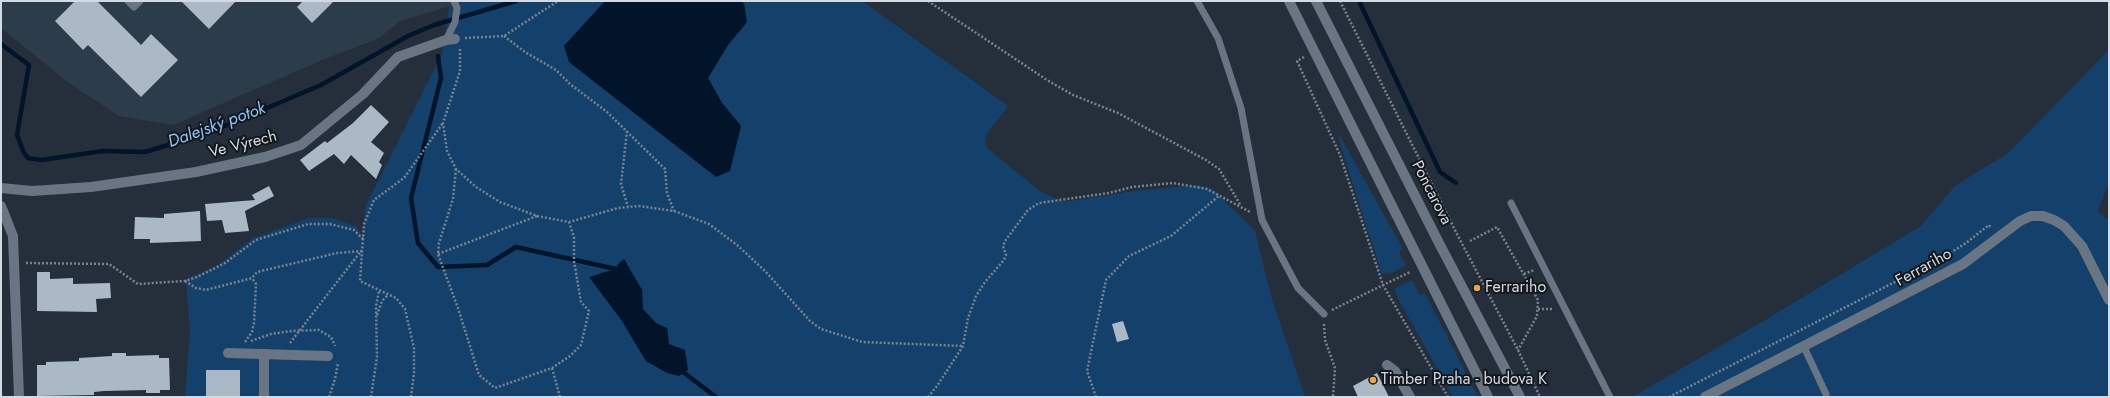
<!DOCTYPE html>
<meta charset="utf-8">
<style>
body{margin:0}
#map{position:relative;width:2110px;height:398px;overflow:hidden;background:#252f3b;font-family:Jost,sans-serif}
canvas{display:block}
.frame{position:absolute;inset:0;border:2px solid #d3dae1;pointer-events:none}
</style>
<div id="map">
<canvas width="2110" height="398"></canvas>
<div class="frame"></div>
</div>
<script>
const g = document.querySelector('canvas').getContext('2d');
g.lineJoin = 'round';
function fill(path, color) { g.fillStyle = color; g.fill(path, 'evenodd'); }
const shape = rows => new Path2D(rows.map(r => 'M' + r).join(''));
function stroke(path, color, width, dash) { g.strokeStyle = color; g.lineWidth = width; g.lineCap = dash ? 'butt' : 'round'; g.setLineDash(dash || []); g.stroke(path); }
function write(font, color, halo, rows, align = 'center') {
  g.font = font + ' Jost,sans-serif'; g.lineWidth = 4; g.setLineDash([]); g.textBaseline = 'middle'; g.strokeStyle = halo; g.fillStyle = color; for (const [text, x, y, turn = 0] of rows) {
    g.save(); g.translate(x, y); g.rotate((+turn || 0) * Math.PI / 180); g.textAlign = isNaN(turn) ? turn : align; if (halo) g.strokeText(text, 0, 0); g.fillText(text, 0, 0); g.restore();
  }
}
fill(shape([
 [1,1,467,1,400,21,379,38,320,61,173,125,119,116,69,83,1,28]
]), '#2d3c4b');
fill(shape([
 [467,1,605,1,564,46,737,137,741,126,722,103,708,78,728,45,747,22,744,4,741,1,862,1,1008,106,988,132,985,141,987,148,1041,192,1064,202,1134,191,1198,185,1213,189,1255,231,1271,296,1305,397,185,397,190,331,186,279,217,266,253,238,309,218,333,218,357,227,363,238,365,207,442,54,449,7],
 [624,260,642,290,643,309,656,323,667,328,669,344,646,361,622,321,599,273,616,269],
 [2109,50,2109,182,2098,211,2109,221,2109,397,1632,397,1767,319,1921,226,1955,186,2008,153],
 [1338,136,1340,136,1403,249,1399,252,1406,265,1390,274,1388,272,1382,274,1370,236,1369,236],
 [1412,280,1420,295,1425,293,1478,397,1453,397,1395,293,1395,288]
]), '#13416c');
fill(shape([
 [605,1,741,1,744,4,747,22,728,45,708,78,722,103,741,126,730,171,716,177,569,62,564,46],
 [624,259,642,290,643,309,656,323,667,328,669,344,685,350,688,370,679,376,667,373,646,361,622,321,589,277,616,269,618,264]
]), '#011429');
stroke(shape([
 [1359,1,1440,172,1456,183],
 [1,44,29,65,17,135,24,153,28,158,41,160,103,151,145,152,175,143,227,125,321,85,408,36,434,25,516,1],
 [438,56,441,78,411,198,418,243,438,267,487,265,516,247,616,269,619,274],
 [679,369,716,397]
]), '#011429', 4.5);
fill(shape([
 [75,1,97,1,141,45,151,34,178,60,141,97,88,45,83,50,55,21],
 [181,1,236,1,209,29],
 [303,1,334,1,312,23,297,7],
 [371,105,389,122,371,142,384,153,379,162,382,165,376,179,351,155,344,164,334,154,309,171,300,160,325,141,327,143,353,123],
 [269,186,274,196,245,211,249,231,225,233,222,220,207,221,205,204,255,200,252,195],
 [200,211,201,241,150,243,150,239,134,239,135,217,164,218,164,214],
 [37,272,50,272,50,279,73,278,73,284,110,283,111,298,96,299,97,312,37,311],
 [1123,321,1129,339,1117,342,1112,324],
 [112,353,126,353,126,356,159,355,159,358,169,358,170,390,160,390,160,393,146,393,146,390,104,391,94,392,94,395,37,396,37,365,46,365,46,362,79,361,79,358,112,356],
 [206,370,240,370,240,397,206,397],
 [1377,373,1389,397,1358,397,1353,386]
]), '#abb8c6');
stroke(shape([
 [928,1,1047,80,1073,95,1118,113,1206,160,1219,169,1241,206],
 [1340,1,1458,236,1518,350,1540,397],
 [504,36,525,52,556,70,570,84,607,112,665,169,667,193,674,211],
 [465,38,504,36,558,1],
 [460,49,460,71,443,123,447,151,456,169,476,187,500,202,537,216,569,222,618,208,639,206,674,211,709,224,737,245,765,271,810,321,821,329,862,342,963,346],
 [1304,57,1297,61,1340,155,1383,285,1448,397],
 [627,131,621,184,628,207],
 [456,169,453,199,439,243,438,254,458,308,479,375,495,388,552,368,570,356,581,345,589,311,581,302,574,261,574,237,569,222],
 [1470,241,1497,227,1538,300,1537,316,1518,350],
 [438,254,537,216],
 [26,263,109,264,138,284,185,281,197,277,225,263,256,240,308,224,330,224,354,230,363,239],
 [1524,274,1534,270],
 [185,281,196,288,206,290,252,278,257,272,337,253,362,251],
 [1538,309,1554,309],
 [1332,310,1410,272],
 [377,315,382,301,388,295],
 [1324,324,1325,340,1335,368,1333,397],
 [251,341,271,334,291,331,319,330,331,337,335,346],
 [245,342,252,332,254,323,256,284,252,278],
 [290,343,361,251],
 [552,368,560,397],
 [329,397,335,379,338,363],
 [371,397,377,357,376,306,379,291],
 [411,397,414,373,414,348,405,309,396,298,360,281,364,224,374,200,404,178,443,123],
 [928,397,937,386,963,346,968,318,976,296,985,282,1004,260,1006,255,1003,246,1005,241,1028,210,1039,203,1109,193,1132,187,1173,183,1207,189,1250,212],
 [1096,397,1087,371,1106,280,1129,256,1171,236,1220,195],
 [1669,397,1944,257,1966,243,1989,225,1991,228]
]), '#7b838d', 2.5, [2, 2]);
stroke(shape([
 [128,1,134,7,140,1],
 [1197,1,1218,38,1241,108,1262,220,1298,288,1324,314],
 [446,40,455,22,457,8,454,1],
 [1511,203,1610,397],
 [1804,347,1826,394]
]), '#697582', 7);
stroke(shape([
 [228,353,328,356],
 [264,397,264,354]
]), '#697582', 10);
stroke(shape([
 [1,188,32,191,91,187,196,172,265,157,301,145,363,94,398,57,446,40,455,39],
 [1,206,13,236,19,397],
 [1387,365,1395,371,1410,397],
 [1705,397,1963,264,2020,221,2031,216,2043,216,2054,220,2064,226,2082,246,2109,300]
]), '#697582', 10);
stroke(shape([
 [1289,1,1488,397],
 [1316,1,1440,245,1520,397]
]), '#697582', 10);
for (const [x, y, r, color] of [
 [1477,288,4,"#f1a540"],
 [1373,380,4,"#f1a540"]
]) { const dot = new Path2D(); dot.arc(x, y, r, 0, 2 * Math.PI); g.fillStyle = color; g.fill(dot); stroke(dot, '#12171c', 1.5); }
write('16px', '#d3dae1', '#12171c', [
 ["Ve Výrech",243,145,-14],
 ["Poncarova",1431,193,63],
 ["Ferrariho",1924,268,-29]
]);
write('16px', '#d3dae1', '#12171c', [
 ["Ferrariho",1485,288],
 ["Timber Praha - budova K",1381,380]
], 'left');
write('italic 17px', '#90c4fb', '#12171c', [
 ["Dalejský potok",217,126,-20]
]);
</script>
